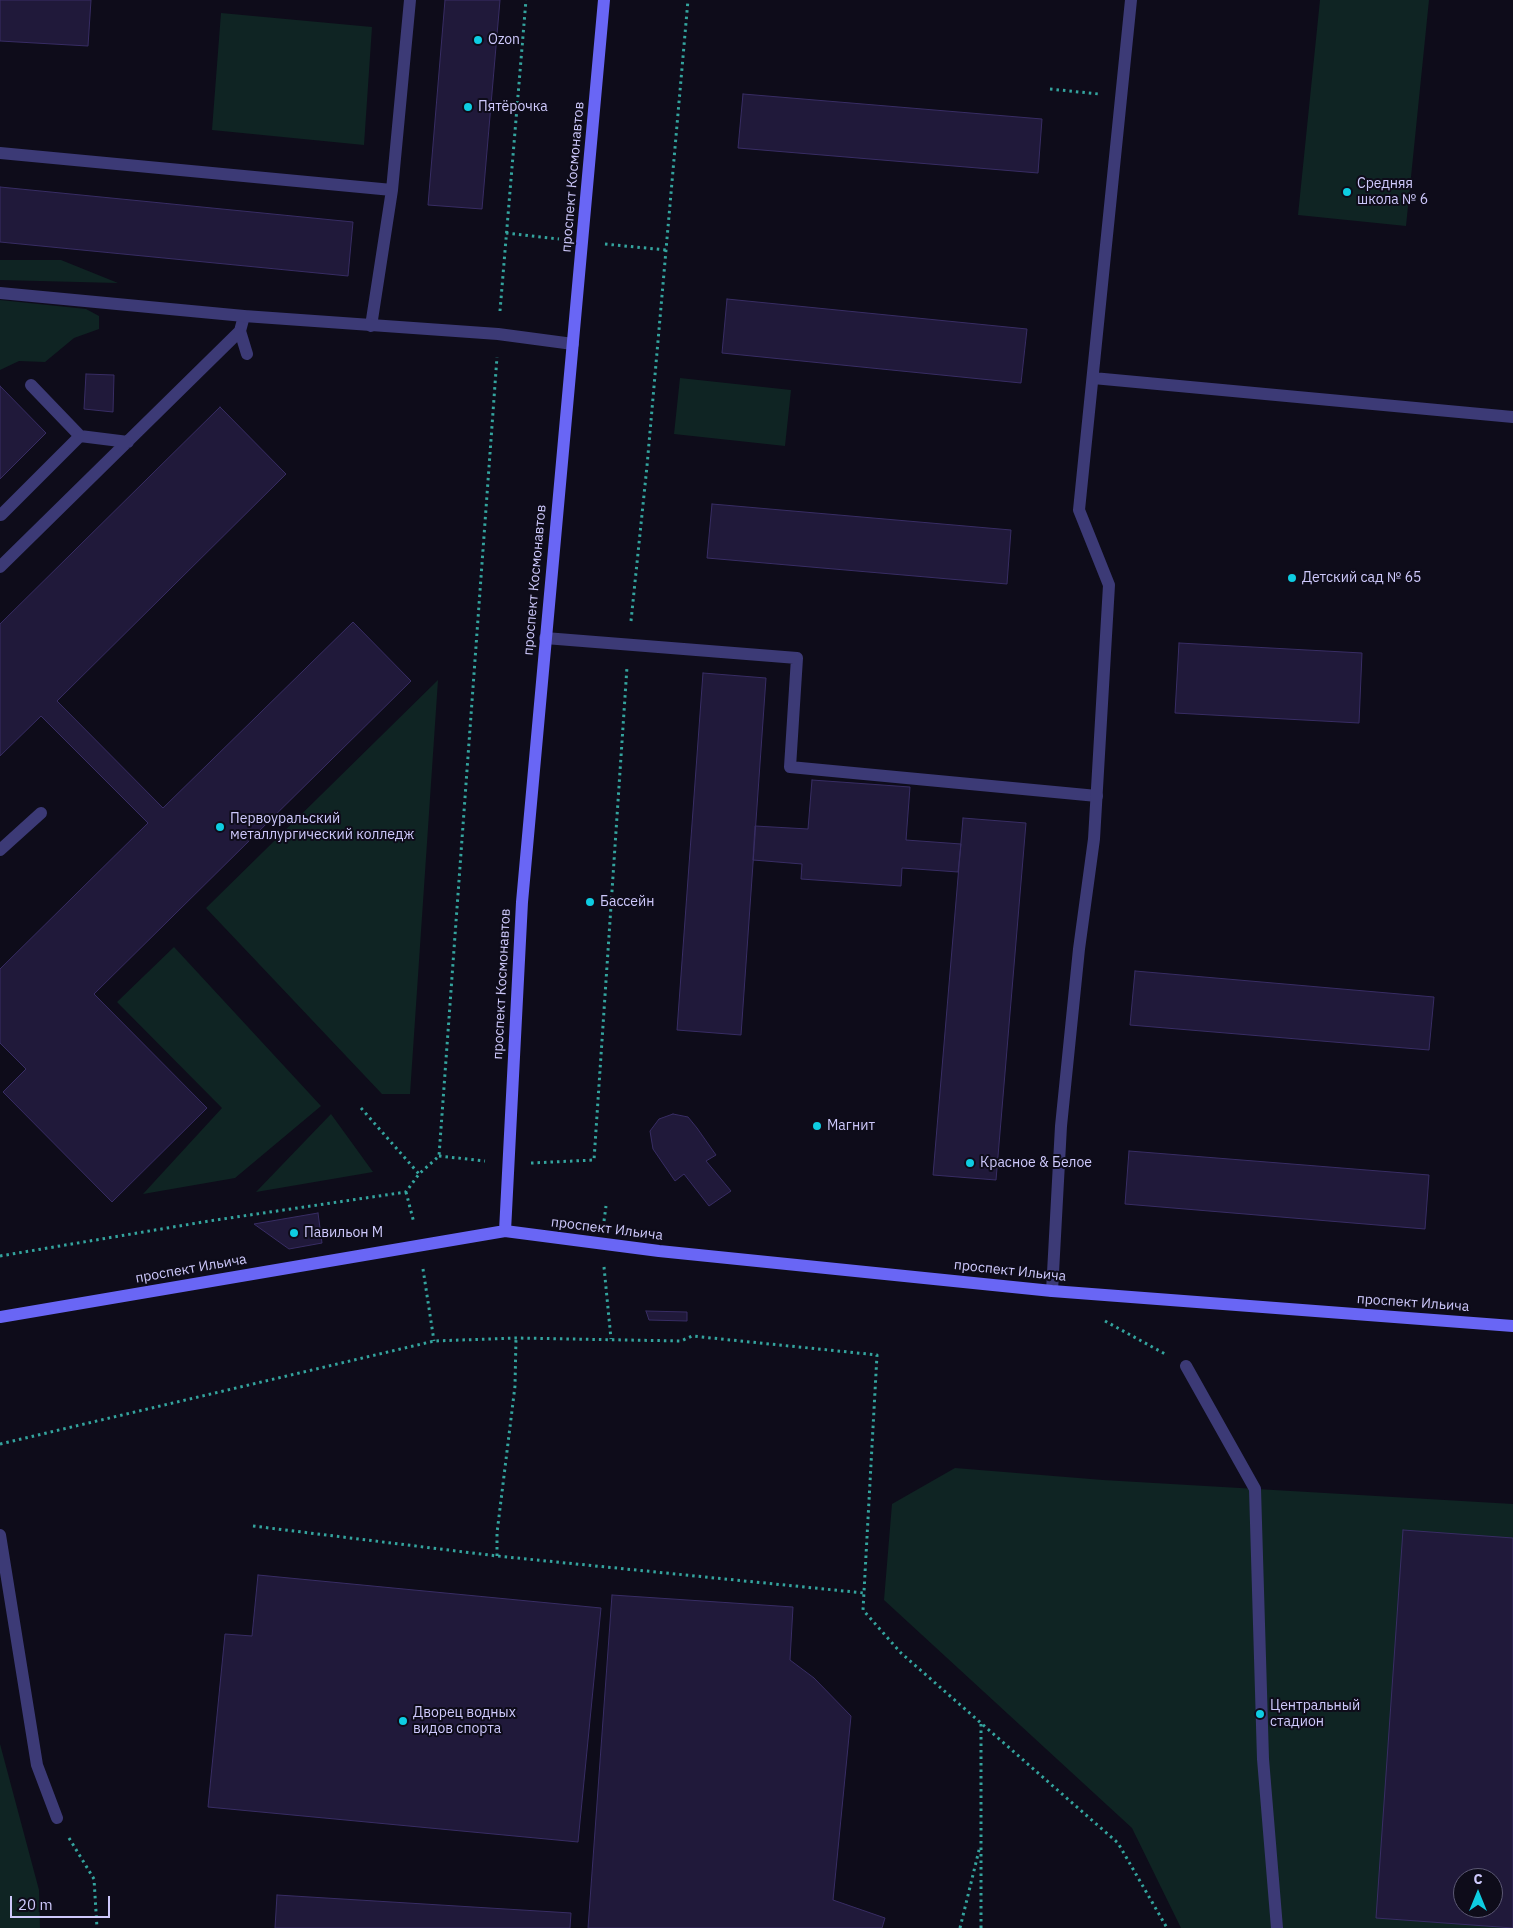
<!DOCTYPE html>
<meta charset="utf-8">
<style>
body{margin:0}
#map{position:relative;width:1513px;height:1928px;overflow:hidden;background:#0e0c1a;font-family:"IBM Plex Sans",sans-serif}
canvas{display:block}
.north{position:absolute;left:1453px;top:1868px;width:50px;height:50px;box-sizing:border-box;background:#0e0c1a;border:1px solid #5b5874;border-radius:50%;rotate:0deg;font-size:14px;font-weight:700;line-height:20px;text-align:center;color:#cec9fc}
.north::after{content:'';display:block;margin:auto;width:18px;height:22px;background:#0ecde2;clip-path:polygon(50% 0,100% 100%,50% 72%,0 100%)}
.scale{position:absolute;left:10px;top:1896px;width:100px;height:22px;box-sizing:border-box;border:2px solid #cec9fc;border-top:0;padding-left:6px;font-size:15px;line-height:18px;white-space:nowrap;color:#cec9fc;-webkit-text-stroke:4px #0e0c1a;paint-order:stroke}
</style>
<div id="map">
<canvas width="1513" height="1928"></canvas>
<div class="north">С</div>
<div class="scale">20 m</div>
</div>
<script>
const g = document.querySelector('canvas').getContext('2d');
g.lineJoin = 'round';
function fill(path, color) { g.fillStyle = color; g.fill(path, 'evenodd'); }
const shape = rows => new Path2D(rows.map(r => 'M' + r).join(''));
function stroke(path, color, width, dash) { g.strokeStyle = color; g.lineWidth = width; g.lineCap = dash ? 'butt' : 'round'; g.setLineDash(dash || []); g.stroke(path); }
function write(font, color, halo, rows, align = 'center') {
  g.font = font + ' "IBM Plex Sans",sans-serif'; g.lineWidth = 4; g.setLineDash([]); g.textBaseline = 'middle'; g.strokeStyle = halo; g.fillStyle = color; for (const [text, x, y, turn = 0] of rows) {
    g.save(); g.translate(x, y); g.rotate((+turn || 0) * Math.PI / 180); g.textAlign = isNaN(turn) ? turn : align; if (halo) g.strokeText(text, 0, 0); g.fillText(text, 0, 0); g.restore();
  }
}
fill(shape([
 [1320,0,1429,0,1406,226,1298,215],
 [221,13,372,27,364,145,212,130],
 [0,260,61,260,118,283,0,280],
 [0,300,86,309,99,316,99,329,74,338,45,362,19,361,0,370],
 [680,378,791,390,785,446,674,434],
 [438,680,410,1094,382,1094,206,908],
 [174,947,321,1106,235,1178,143,1194,222,1108,117,1002],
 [331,1114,373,1172,256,1192],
 [955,1468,1103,1480,1513,1504,1513,1928,1181,1928,1132,1828,884,1600,892,1504],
 [1463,1878,1493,1878,1493,1908,1463,1908],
 [0,1744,39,1890,40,1928,0,1928]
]), '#0f2423');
const building = shape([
 [0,0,91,0,88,46,0,41,0,0],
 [445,0,500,0,482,209,428,205,445,0],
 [743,94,1042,119,1038,173,738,148,743,94],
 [0,187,353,222,348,276,0,242,0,187],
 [727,299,1027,329,1021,383,722,353,727,299],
 [86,374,114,375,113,412,84,409,86,374],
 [0,386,46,433,0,479,0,386],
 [220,407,286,474,57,701,163,808,353,622,411,681,94,994,207,1108,112,1202,3,1092,26,1069,0,1043,0,969,148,823,41,716,0,756,0,624,220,407],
 [712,504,1011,530,1007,584,707,558,712,504],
 [1179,643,1362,653,1359,723,1175,713,1179,643],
 [703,673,766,678,741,1035,677,1030,703,673],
 [812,780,910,787,906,840,961,844,958,872,902,868,901,886,801,879,802,864,753,860,755,826,808,829,812,780],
 [963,818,1026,823,996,1180,933,1175,963,818],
 [1135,971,1434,997,1429,1050,1130,1025,1135,971],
 [673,1114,688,1117,697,1128,716,1155,706,1161,731,1191,709,1206,684,1174,675,1181,653,1149,650,1131,659,1119,673,1114],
 [1129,1151,1429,1175,1425,1229,1125,1204,1129,1151],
 [318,1213,322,1243,289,1249,254,1224,318,1213],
 [646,1311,687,1312,687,1321,649,1320,646,1311],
 [1403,1530,1513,1538,1513,1928,1376,1918,1403,1530],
 [1463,1878,1493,1878,1493,1908,1463,1908,1463,1878],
 [258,1575,601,1608,578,1842,208,1807,225,1634,252,1636,258,1575],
 [612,1595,793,1607,790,1660,814,1678,851,1716,833,1900,885,1918,882,1928,588,1928,612,1595],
 [277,1895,571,1913,570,1928,275,1928,277,1895]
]);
fill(building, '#20193a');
stroke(building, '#382d64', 1);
stroke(shape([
 [1050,89,1099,94],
 [506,233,559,239],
 [605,244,666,250],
 [500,311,526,0],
 [631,621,647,466,688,0],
 [361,1108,419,1174],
 [439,1156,485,1161],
 [531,1163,594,1160,627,667],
 [406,1192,414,1223],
 [604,1221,606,1206],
 [0,1256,209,1221,406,1192,419,1174,439,1156,497,357],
 [604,1267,611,1339],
 [423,1269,434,1341],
 [1105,1321,1167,1355],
 [0,1444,434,1341,516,1338,681,1341,692,1336,877,1355,863,1610,901,1653,1118,1843,1167,1928],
 [253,1526,497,1556,864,1593],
 [497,1556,497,1533,515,1386,516,1338],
 [981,1724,981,1928],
 [69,1838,94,1879,97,1928],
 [960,1928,980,1846]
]), '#34a49e', 3, [2.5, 4]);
stroke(shape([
 [0,153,392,190,371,326],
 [392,190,410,0],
 [240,331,247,354],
 [31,385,80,436,128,442],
 [1,515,80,436],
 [0,567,240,331,244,316],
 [545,638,797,658,790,767,1097,796],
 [0,850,41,813],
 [0,1535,37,1765,57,1818]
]), '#3c3a76', 12);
stroke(shape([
 [0,293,244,316,498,334,573,344],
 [1093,378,1513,417],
 [1052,1291,1061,1126,1079,949,1094,839,1109,585,1079,510,1131,0],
 [1186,1366,1255,1489,1263,1759,1277,1928]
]), '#3c3a76', 12);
stroke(shape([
 [505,1231,522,902,604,0],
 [0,1317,505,1231,659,1251,1052,1291,1513,1326]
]), '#6966f5', 12);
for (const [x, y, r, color] of [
 [478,40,5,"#0ecde2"],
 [468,107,5,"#0ecde2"],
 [1347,192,5,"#0ecde2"],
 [1292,578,5,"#0ecde2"],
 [220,827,5,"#0ecde2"],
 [590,902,5,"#0ecde2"],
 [817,1126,5,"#0ecde2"],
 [970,1163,5,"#0ecde2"],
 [294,1233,5,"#0ecde2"],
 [1260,1714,5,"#0ecde2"],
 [403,1721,5,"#0ecde2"]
]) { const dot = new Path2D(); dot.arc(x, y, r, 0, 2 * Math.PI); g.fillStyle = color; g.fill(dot); stroke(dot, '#0e0c1a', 2); }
write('14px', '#cec9fc', '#0e0c1a', [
 ["Ozon",488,40],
 ["Пятёрочка",478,107],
 ["Средняя",1357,184],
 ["школа № 6",1357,200],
 ["Детский сад № 65",1302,578],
 ["Первоуральский",230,819],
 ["металлургический колледж",230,835],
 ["Бассейн",600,902],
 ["Магнит",827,1126],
 ["Красное & Белое",980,1163],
 ["Павильон М",304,1233],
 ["Центральный",1270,1706],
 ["стадион",1270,1722],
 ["Дворец водных",413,1713],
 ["видов спорта",413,1729]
], 'left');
write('14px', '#cec9fc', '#0e0c1a', [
 ["проспект Космонавтов",573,177,-85],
 ["проспект Космонавтов",535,580,-85],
 ["проспект Космонавтов",502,984,-87],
 ["проспект Ильича",607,1229,7],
 ["проспект Ильича",191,1269,-10],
 ["проспект Ильича",1010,1271,6],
 ["проспект Ильича",1413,1303,4]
]);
</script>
